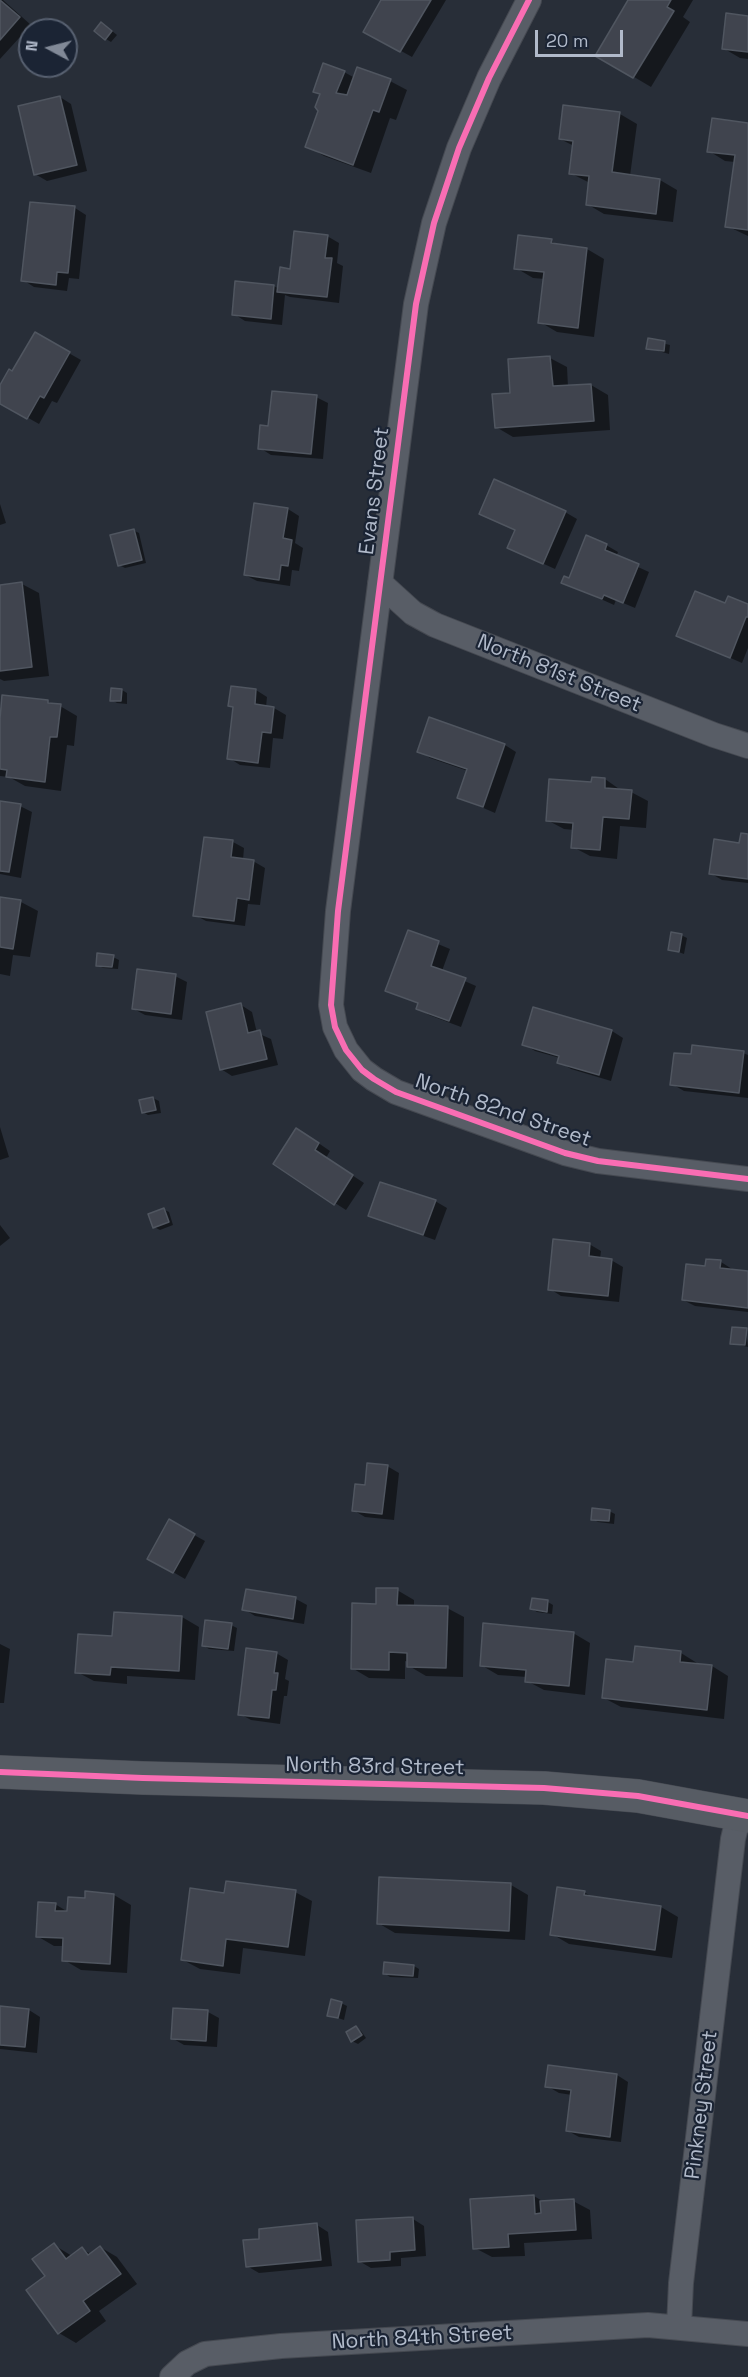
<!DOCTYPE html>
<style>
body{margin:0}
#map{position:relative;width:748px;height:2377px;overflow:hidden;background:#282e38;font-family:"Space Grotesk",sans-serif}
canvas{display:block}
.north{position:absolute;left:18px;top:18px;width:60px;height:60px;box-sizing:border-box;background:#1b2434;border:2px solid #576070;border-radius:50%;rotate:277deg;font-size:16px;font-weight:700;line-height:24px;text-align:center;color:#b1baca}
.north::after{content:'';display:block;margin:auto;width:21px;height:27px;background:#818997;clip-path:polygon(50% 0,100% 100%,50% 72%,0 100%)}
.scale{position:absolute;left:535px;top:30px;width:88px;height:27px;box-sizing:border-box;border:3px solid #b1baca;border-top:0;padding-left:8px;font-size:18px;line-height:21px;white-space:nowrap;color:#b1baca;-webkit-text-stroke:4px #1b2434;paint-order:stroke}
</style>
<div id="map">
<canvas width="748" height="2377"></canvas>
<div class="north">N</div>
<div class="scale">20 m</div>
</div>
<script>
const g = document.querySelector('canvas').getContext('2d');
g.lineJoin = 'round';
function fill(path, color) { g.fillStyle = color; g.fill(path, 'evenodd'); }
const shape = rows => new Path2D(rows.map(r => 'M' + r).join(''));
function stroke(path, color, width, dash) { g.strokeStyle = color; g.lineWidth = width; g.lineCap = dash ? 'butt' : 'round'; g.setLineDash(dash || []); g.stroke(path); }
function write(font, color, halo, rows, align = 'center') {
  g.font = font + ' "Space Grotesk",sans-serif'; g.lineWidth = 4.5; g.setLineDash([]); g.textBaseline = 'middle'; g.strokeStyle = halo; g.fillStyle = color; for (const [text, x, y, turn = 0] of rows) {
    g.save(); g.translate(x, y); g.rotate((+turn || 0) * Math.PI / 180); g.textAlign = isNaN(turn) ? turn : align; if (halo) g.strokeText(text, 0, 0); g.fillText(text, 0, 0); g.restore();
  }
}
fill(shape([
 [0,0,3,0,31,25,0,59],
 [382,0,446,0,412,57,365,31],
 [630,0,693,0,683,17,690,22,651,87,597,55],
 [748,18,748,59,740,58,723,48],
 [107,27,117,35,111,42,106,39],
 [344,72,355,78,390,81,407,90,396,120,390,118,371,173,324,156,307,146,320,111,321,95,315,91],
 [60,97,71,104,87,171,47,181,35,174],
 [565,107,620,114,637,124,630,176,660,180,677,190,673,222,604,214,587,204,590,183,570,173,574,146,560,139],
 [748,124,748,236,727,226,735,162,725,161,709,151],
 [32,203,75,208,86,215,79,279,69,278,67,291,34,287,23,280],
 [327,236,339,243,337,263,343,266,339,303,290,297,285,295,282,325,245,321,234,314,274,286,279,289,292,270],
 [551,241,560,246,587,249,604,259,594,337,557,332,540,322,545,279,533,278,516,268],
 [35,334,81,360,57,403,52,401,39,424,0,402,0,388,13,373],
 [649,340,670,345,669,354,648,348],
 [550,358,567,367,568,387,591,385,608,395,610,430,513,437,496,427,512,394],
 [316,397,328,403,323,459,271,455,260,448,270,427],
 [0,504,6,523,0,525],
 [288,509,299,516,295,543,303,548,299,571,292,570,290,586,257,581,245,575],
 [565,512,577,519,555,569,509,548,516,531,481,514],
 [133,530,139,533,146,563,125,568,119,565],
 [606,545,618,552,616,557,649,572,635,608,616,600,614,605,563,582,570,580],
 [22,584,39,593,49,676,4,681,0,679,0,586],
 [725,605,748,605,748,648,742,663,678,635],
 [122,690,127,693,127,704,117,703,112,700],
 [256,690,267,697,266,707,274,708,286,715,283,739,273,738,270,768,240,765,229,758,235,708,230,705],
 [47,702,60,706,77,716,74,746,67,745,61,791,25,786,9,777,0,776,0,725],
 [430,719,505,745,516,752,495,813,458,797,468,771,430,758,419,751],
 [605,779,622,791,631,792,648,801,646,828,620,826,617,859,590,856,573,847,574,830,564,829,547,820,592,784],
 [0,802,20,806,32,812,21,878,0,874],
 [748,835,748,883,722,880,710,873],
 [205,838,233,842,244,848,243,860,253,861,265,868,260,905,248,904,245,926,206,921,195,915],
 [0,898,21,902,38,911,30,957,13,955,10,976,0,974],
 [409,932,450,949,442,971,476,986,461,1027,429,1015,418,1008,419,1004,387,990],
 [681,935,687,938,684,954,670,949],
 [113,957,119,960,118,969,103,968,97,965],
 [175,976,187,982,182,1020,145,1015,134,1009],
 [241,1005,252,1012,257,1033,271,1039,278,1065,232,1076,221,1069],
 [534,1008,612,1031,623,1038,611,1081,571,1069,559,1062,560,1058,535,1051,524,1044],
 [743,1053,748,1055,748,1098,684,1091,672,1084,692,1056],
 [153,1098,159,1101,161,1113,148,1115,143,1112],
 [0,1127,9,1157,0,1160],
 [308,1136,330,1151,326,1158,364,1183,346,1210,335,1203],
 [435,1201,447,1208,435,1240,381,1221,370,1215],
 [163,1209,169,1212,173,1225,160,1230,154,1227],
 [0,1225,10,1238,0,1246],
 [589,1244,601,1251,600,1259,611,1260,623,1267,619,1302,561,1296,550,1289],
 [721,1262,732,1269,732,1271,748,1273,748,1312,695,1306,683,1300,706,1268],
 [746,1330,748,1347,732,1343],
 [387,1466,399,1473,394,1520,365,1517,353,1510,366,1487],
 [609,1511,615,1514,614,1524,598,1522,592,1519],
 [169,1521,205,1541,185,1579,149,1558],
 [397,1590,414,1600,414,1607,447,1608,464,1617,463,1677,426,1676,409,1666,409,1662,405,1661,405,1679,369,1678,352,1668,377,1605],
 [296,1599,307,1605,304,1624,255,1616,244,1609],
 [533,1600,548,1602,553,1605,552,1614,537,1612,532,1609],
 [182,1617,199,1627,195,1680,127,1676,127,1684,94,1681,77,1672,114,1638],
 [231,1625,237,1628,234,1651,209,1649,204,1646],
 [573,1633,590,1643,585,1695,544,1690,527,1681,527,1677,498,1675,481,1665],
 [0,1644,10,1649,4,1703,0,1703],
 [276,1653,288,1660,285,1679,289,1681,287,1696,284,1696,280,1724,251,1720,240,1714],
 [681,1653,697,1663,697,1665,712,1666,728,1676,724,1719,621,1707,604,1698,634,1664],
 [511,1885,528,1895,525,1940,395,1933,378,1923],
 [295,1892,312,1901,305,1956,243,1948,240,1974,200,1969,183,1960],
 [584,1892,594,1898,661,1907,678,1917,672,1958,569,1944,552,1934],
 [86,1893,114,1895,131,1905,127,1973,81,1970,64,1960,64,1946,54,1946,37,1936,55,1904,68,1912,86,1900],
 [414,1966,419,1969,418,1978,390,1977,384,1973],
 [341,2003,347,2006,344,2020,329,2015],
 [0,2008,29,2010,40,2017,37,2053,0,2049],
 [208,2012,219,2018,217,2047,184,2045,172,2038],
 [356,2028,361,2031,366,2038,358,2044,352,2041],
 [617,2075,628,2082,621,2142,579,2137,568,2131,572,2095,559,2093,547,2086],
 [534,2196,544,2202,573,2201,590,2210,592,2239,524,2243,525,2256,492,2257,475,2248],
 [413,2219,424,2226,426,2256,401,2258,401,2266,371,2268,359,2261],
 [317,2225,328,2232,332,2266,259,2273,247,2266,261,2241],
 [54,2245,72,2256,82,2249,91,2254,100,2247,117,2257,137,2284,99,2311,106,2321,76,2343,59,2333,47,2277]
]), '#0007');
const building = shape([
 [0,0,20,17,0,40,0,0],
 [381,0,431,0,400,52,363,32,381,0],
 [628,0,671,0,667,7,674,11,633,78,595,56,628,0],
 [726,13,748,16,748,52,722,49,726,13],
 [101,22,112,31,105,40,94,31,101,22],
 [323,63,345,71,336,93,347,95,357,67,391,79,379,112,373,110,353,165,305,147,318,111,315,107,320,94,313,92,323,63],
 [60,96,77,165,34,175,18,106,60,96],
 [563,105,620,112,612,172,660,179,656,214,586,205,589,176,569,174,573,141,559,139,563,105],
 [712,118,748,123,748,230,725,227,735,155,707,152,712,118],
 [30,202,75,206,68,273,57,272,56,285,21,281,30,202],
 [294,231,328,235,325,258,332,258,327,297,277,292,280,267,290,269,294,231],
 [518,235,552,239,551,243,587,248,578,328,538,323,544,272,514,269,518,235],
 [235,281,274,285,271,319,232,315,235,281],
 [35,332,70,352,44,398,40,396,27,419,0,404,0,385,9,369,12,371,35,332],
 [648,338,665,341,664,351,646,349,648,338],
 [550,356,553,386,591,384,594,421,495,428,492,394,510,393,508,359,550,356],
 [272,391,317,395,311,454,258,449,260,425,268,426,272,391],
 [494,479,566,511,543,564,507,548,515,530,479,514,494,479],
 [254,503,288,508,283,538,292,540,288,566,281,565,279,580,244,575,254,503],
 [134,529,142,560,118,566,110,535,134,529],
 [586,535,607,544,605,550,639,564,623,603,604,595,602,599,561,583,564,576,569,578,586,535],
 [22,582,32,667,0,671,0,585,22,582],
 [695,591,725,603,728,596,748,604,748,617,746,617,730,658,676,636,695,591],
 [231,686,256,689,255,704,274,707,271,733,262,732,258,763,227,759,233,707,228,706,231,686],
 [111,688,122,689,121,701,110,701,111,688],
 [2,695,48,700,48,703,61,704,57,737,50,737,45,782,6,777,7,770,0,769,0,719,2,695],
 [429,717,505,744,483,807,457,798,467,769,417,752,429,717],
 [592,777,605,778,605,788,632,790,629,819,603,817,600,850,571,848,573,823,546,821,549,779,591,782,592,777],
 [0,801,21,804,9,872,0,871,0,801],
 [741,833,748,834,748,879,709,874,714,839,739,843,741,833],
 [204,837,233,840,231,857,254,860,249,900,237,898,234,921,193,916,204,837],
 [0,897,21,900,13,949,0,947,0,897],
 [408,930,439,941,431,966,466,978,449,1021,416,1009,418,1003,385,991,408,930],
 [671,932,682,934,679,952,668,950,671,932],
 [97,953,114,955,112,967,96,966,97,953],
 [137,969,176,974,171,1014,132,1009,137,969],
 [241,1003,248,1033,260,1030,267,1059,220,1070,206,1012,241,1003],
 [533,1007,612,1030,599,1075,557,1063,559,1056,522,1045,533,1007],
 [692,1045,744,1051,739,1093,670,1085,674,1053,691,1054,692,1045],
 [153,1097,156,1110,142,1113,139,1100,153,1097],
 [296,1128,319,1143,315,1150,353,1175,334,1205,273,1164,296,1128],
 [380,1182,436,1200,423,1235,368,1216,380,1182],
 [164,1208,169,1222,153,1228,148,1214,164,1208],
 [553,1239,590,1243,589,1256,612,1259,608,1296,548,1290,553,1239],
 [706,1259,721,1260,720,1268,748,1271,748,1308,682,1300,686,1264,705,1266,706,1259],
 [732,1327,747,1328,745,1345,730,1344,732,1327],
 [367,1463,388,1465,382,1514,352,1511,355,1484,365,1485,367,1463],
 [592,1508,610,1510,609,1521,591,1520,592,1508],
 [169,1519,195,1534,173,1573,147,1559,169,1519],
 [376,1588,398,1588,397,1605,448,1606,446,1668,407,1667,407,1653,389,1652,389,1670,351,1669,352,1603,376,1604,376,1588],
 [246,1589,296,1597,293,1619,242,1610,246,1589],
 [532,1598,548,1600,547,1612,530,1609,532,1598],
 [114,1612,182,1616,179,1671,111,1667,110,1675,75,1673,78,1634,112,1636,114,1612],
 [205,1620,232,1623,228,1649,202,1646,205,1620],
 [483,1623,574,1632,569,1686,525,1682,526,1670,480,1666,483,1623],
 [635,1646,681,1651,680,1662,712,1665,707,1710,602,1698,606,1659,633,1662,635,1646],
 [246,1648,277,1652,274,1673,278,1673,276,1690,272,1690,269,1718,238,1715,246,1648],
 [379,1877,511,1883,509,1931,377,1924,379,1877],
 [226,1881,296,1890,288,1947,226,1939,223,1966,181,1960,190,1888,224,1893,226,1881],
 [557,1887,585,1891,584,1895,661,1906,655,1950,550,1935,557,1887],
 [85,1891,114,1894,110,1964,62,1961,63,1938,36,1937,38,1902,56,1903,55,1911,67,1911,68,1897,85,1898,85,1891],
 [384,1962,414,1965,413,1976,383,1974,384,1962],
 [331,1999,342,2002,338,2018,327,2016,331,1999],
 [0,2006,29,2009,25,2047,0,2045,0,2006],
 [173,2008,208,2010,206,2041,171,2039,173,2008],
 [356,2026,362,2035,351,2042,346,2032,356,2026],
 [548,2065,617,2074,610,2137,566,2131,571,2090,545,2087,548,2065],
 [534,2195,535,2214,541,2213,540,2201,574,2199,576,2230,508,2234,509,2247,473,2249,470,2199,534,2195],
 [413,2217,415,2250,390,2252,390,2260,358,2262,356,2220,413,2217],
 [317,2223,321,2260,246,2267,243,2240,259,2239,259,2229,317,2223],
 [54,2243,66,2259,82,2247,88,2255,100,2246,121,2274,83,2301,90,2311,58,2334,26,2290,45,2276,32,2259,54,2243]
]);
fill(building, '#40444e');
stroke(building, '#505660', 1.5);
const street = shape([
 [529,0,489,78,459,148,434,223,416,304,338,911,331,1005,335,1027,346,1050,362,1070,374,1079,396,1092,565,1153,598,1161,748,1179],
 [380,583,413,613,435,625,714,735,748,746],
 [679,2327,681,2283,733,1839,739,1814],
 [172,2377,187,2363,205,2354,281,2346,648,2325,748,2334]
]);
const secondary = shape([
 [0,1772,143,1778,544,1788,638,1796,748,1816]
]);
stroke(street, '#454951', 26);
stroke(secondary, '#454951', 34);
stroke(street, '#585d66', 24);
stroke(secondary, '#575c64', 33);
stroke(shape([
 [529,0,489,78,459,148,434,223,416,304,338,911,331,1005,335,1027,346,1050,362,1070,374,1079,396,1092,565,1153,598,1161,748,1179],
 [0,1772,143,1778,544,1788,638,1796,748,1816]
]), '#f96db3', 6);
write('21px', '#b1baca', '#1b2434', [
 ["Evans Street",375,491,-83],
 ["North 81st Street",559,674,22],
 ["North 82nd Street",503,1111,19],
 ["North 83rd Street",375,1767,1],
 ["Pinkney Street",702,2105,-83],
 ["North 84th Street",422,2338,-3]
]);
</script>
